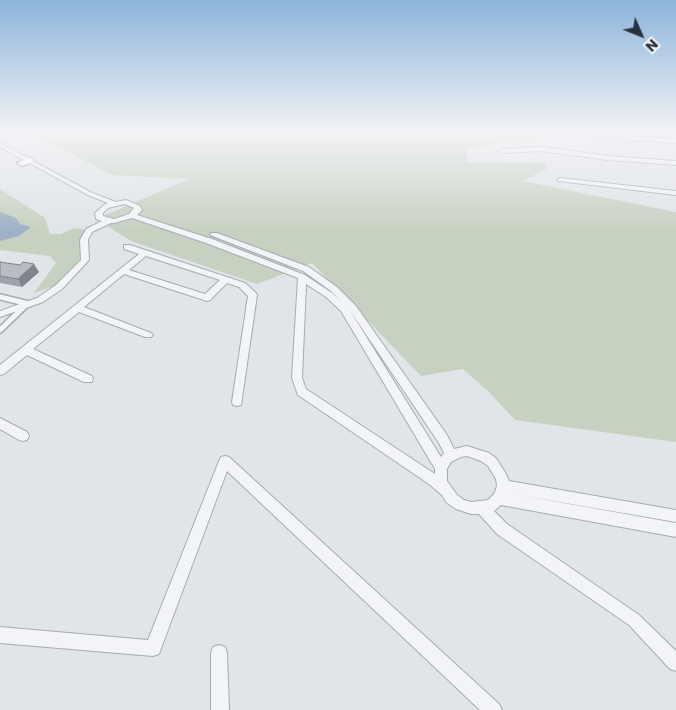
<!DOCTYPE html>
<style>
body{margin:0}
#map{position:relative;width:676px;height:710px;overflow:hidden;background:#e1e4e8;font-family:Poppins,sans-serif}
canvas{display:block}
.north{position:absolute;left:616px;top:10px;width:50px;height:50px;-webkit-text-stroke:4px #f0f3f6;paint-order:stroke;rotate:134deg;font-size:14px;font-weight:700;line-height:20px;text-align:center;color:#2a323e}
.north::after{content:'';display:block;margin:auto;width:18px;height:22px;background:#2a323e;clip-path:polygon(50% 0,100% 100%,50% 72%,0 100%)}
</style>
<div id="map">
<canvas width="676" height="710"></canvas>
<div class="north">N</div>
</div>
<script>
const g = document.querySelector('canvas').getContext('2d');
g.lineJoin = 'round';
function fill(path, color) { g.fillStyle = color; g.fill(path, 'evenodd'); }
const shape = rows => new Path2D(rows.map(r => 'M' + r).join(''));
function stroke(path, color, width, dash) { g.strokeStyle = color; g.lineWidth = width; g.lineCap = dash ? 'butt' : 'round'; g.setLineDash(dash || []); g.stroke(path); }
fill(shape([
 [27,131,572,131,466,149,468,162,545,163,546,167,550,167,523,181,676,212,676,442,515,420,490,393,463,369,421,376,312,263,257,284,131,241,96,219,189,179,112,175],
 [0,189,45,218,50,234,61,234,74,228,86,230,80,238,81,259,54,286,34,293,56,263,50,256,0,250]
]), '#c7d1c2');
fill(shape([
 [0,212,16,218,20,224,31,227,19,236,0,241]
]), '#9fb2c5');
const lane = shape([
 [0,297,29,304],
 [0,330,25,306]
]);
const street = shape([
 [659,131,665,131,676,137,676,143,592,137,589,135,592,133,672,139,659,131],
 [0,143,92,193,116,202,126,200,140,206,142,210,137,215,212,239,305,275,332,293,341,301,331,291,303,271,210,235,211,233,217,233,309,267,337,287,356,306,447,435,454,449,467,446,489,453,496,458,506,474,509,481,676,510,676,522,507,493,676,523,676,537,501,505,494,511,507,524,639,615,676,651,676,671,670,669,629,625,497,534,479,514,471,514,456,509,447,503,442,495,429,484,298,395,292,378,298,278,206,243,132,218,114,223,111,223,92,232,88,240,89,260,62,289,43,302,0,317,0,311,37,298,56,285,81,260,80,240,86,229,102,221,96,219,95,213,104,205,108,203,88,195,0,147,0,143],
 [125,204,134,208,129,214,114,219,103,216,103,213,108,208,125,204],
 [306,284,326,297,341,311,435,469,435,474,306,389,302,378,306,284],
 [349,309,439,443,444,453,441,457,349,309],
 [467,456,481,461,488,466,496,479,497,486,494,494,488,500,471,502,464,500,457,495,447,481,447,469,451,462,461,457,467,456],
 [542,147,608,156,676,161,676,165,608,160,542,151,501,153,498,151,501,149,542,147],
 [560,178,676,191,676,195,558,181,557,180,560,178],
 [124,245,130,245,245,283,256,293,257,295,241,405,237,406,233,405,232,402,248,296,239,287,227,283,210,300,207,301,124,274,84,307,151,333,153,335,151,337,145,337,79,312,33,349,92,376,93,379,92,382,84,382,27,355,4,374,0,375,0,365,139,254,124,249,124,245],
 [146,256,220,280,205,294,129,270,146,256],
 [0,418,27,432,29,436,27,440,23,441,19,440,0,429,0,418],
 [225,456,229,457,499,704,502,710,480,710,227,471,159,654,153,656,0,643,0,627,148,640,219,461,221,457,225,456],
 [219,645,225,647,227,653,229,710,211,710,211,653,213,647,219,645]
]);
const secondary = shape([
 [29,157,34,160,32,162,22,166,17,163,29,157]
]);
stroke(lane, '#a6abb2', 8);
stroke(street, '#a6abb2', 2);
stroke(secondary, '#a6abb2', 3);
stroke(lane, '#f3f4f7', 5);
fill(street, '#f3f4f7');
fill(secondary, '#fff');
fill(shape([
 [0,262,39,272,22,287,0,283]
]), '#9ea3a9');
fill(shape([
 [34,264,39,272,22,287,18,279]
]), '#81848a');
const building = shape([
 [0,262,20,265,23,262,34,264,18,279,0,276,0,262]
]);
fill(building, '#b8bdc5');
stroke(building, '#81848a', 1);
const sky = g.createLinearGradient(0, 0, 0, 230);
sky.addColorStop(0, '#8bb3da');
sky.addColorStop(0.57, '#f2f3f5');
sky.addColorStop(1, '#f2f3f500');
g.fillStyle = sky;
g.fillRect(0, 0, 676, 230);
</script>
